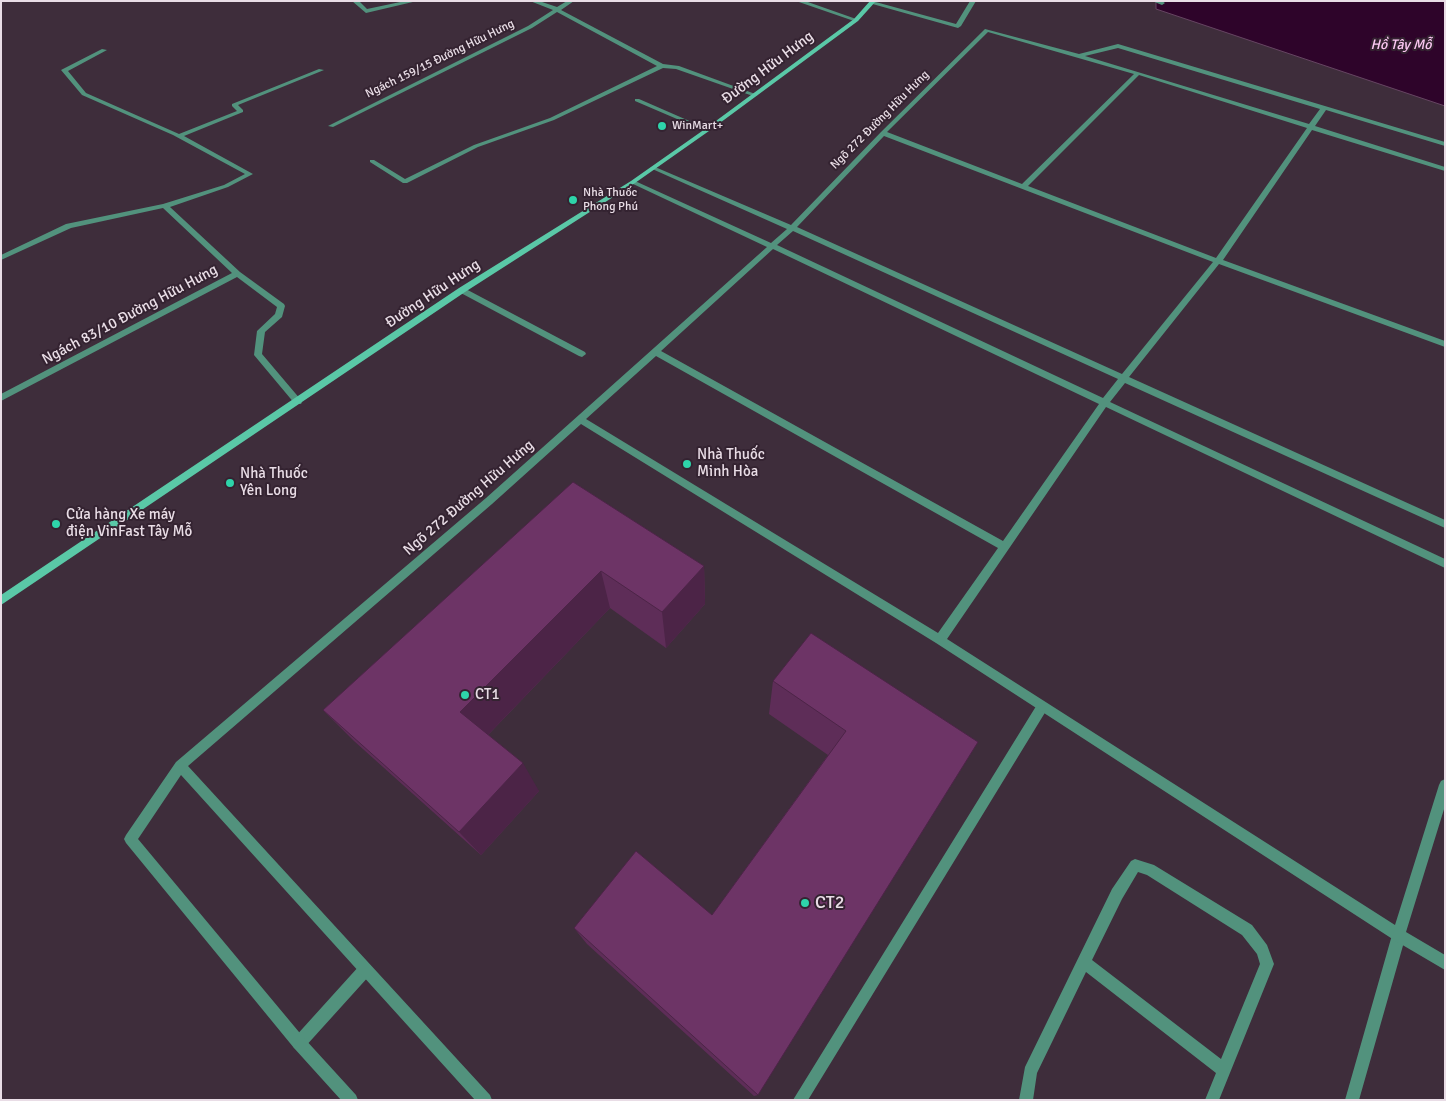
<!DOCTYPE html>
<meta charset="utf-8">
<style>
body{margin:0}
#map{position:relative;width:1446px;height:1101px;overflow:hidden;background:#3e2d3b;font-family:Signika,sans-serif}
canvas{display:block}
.frame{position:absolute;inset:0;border:2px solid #e9dde6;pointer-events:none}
</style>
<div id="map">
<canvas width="1446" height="1101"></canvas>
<div class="frame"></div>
</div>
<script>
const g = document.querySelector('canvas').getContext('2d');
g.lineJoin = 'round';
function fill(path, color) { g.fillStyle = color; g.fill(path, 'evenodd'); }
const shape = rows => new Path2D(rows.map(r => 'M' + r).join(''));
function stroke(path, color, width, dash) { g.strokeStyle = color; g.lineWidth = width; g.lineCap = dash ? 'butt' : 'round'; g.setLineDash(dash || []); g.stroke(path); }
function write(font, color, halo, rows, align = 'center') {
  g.font = font + ' Signika,sans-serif'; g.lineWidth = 4; g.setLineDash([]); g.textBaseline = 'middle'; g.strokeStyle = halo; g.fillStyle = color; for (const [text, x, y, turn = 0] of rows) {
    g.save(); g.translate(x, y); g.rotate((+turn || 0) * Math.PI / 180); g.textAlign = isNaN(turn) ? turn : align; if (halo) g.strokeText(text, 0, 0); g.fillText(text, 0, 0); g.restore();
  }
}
const water = shape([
 [1156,1,1445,1,1445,106,1156,9,1156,1]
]);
fill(water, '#2e042a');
stroke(water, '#664562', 1);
fill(shape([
 [352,1,359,1,367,9,405,1,417,1,366,13,352,1],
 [530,1,539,1,557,7,567,1,574,1,561,10,663,64,679,66,758,95,753,96,676,69,663,68,554,120,478,147,407,183,403,183,370,162,370,160,374,160,405,179,474,145,550,118,657,66,557,12,532,28,333,127,328,126,528,26,553,10,530,1],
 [796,1,805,1,859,20,854,21,796,1],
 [970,1,976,1,961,26,958,28,869,3,872,1,956,24,970,1],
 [1152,1,1162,1,1165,3,1162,5,1152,1],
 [102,49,107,50,68,71,86,93,179,134,237,111,232,106,232,104,319,69,324,70,238,105,243,110,243,112,184,136,253,174,228,187,170,207,240,272,284,304,285,306,282,317,265,332,262,354,301,400,302,402,301,404,295,404,254,355,257,331,275,314,277,307,237,277,1,401,1,394,232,273,163,208,71,228,1,260,1,255,66,224,163,204,224,185,245,174,173,135,82,95,61,70,102,49],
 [462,287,585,352,586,354,582,357,579,356,459,292,458,290,462,287],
 [1042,702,1046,703,1048,707,1046,711,808,1100,793,1100,1038,703,1042,702],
 [1135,859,1154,865,1252,925,1267,945,1274,964,1219,1100,1205,1100,1216,1073,1086,972,1037,1073,1033,1100,1019,1100,1025,1067,1112,889,1131,861,1135,859],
 [1138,872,1147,875,1242,935,1257,954,1260,964,1221,1059,1092,960,1122,899,1138,872],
 [1399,928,1404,930,1406,935,1359,1100,1345,1100,1392,935,1394,930,1399,928],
 [365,963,370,965,372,970,370,975,304,1048,299,1050,294,1048,292,1043,294,1038,360,965,365,963]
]), '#52927d');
fill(shape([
 [985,29,1079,54,1118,44,1445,142,1445,146,1326,110,1315,126,1445,167,1445,171,1312,130,1223,260,1445,341,1445,347,1219,264,1129,377,1445,520,1445,528,1125,383,1110,402,1445,559,1445,568,1106,407,947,639,1395,925,1439,785,1441,781,1445,779,1445,806,1406,932,1445,955,1445,970,1394,940,936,643,581,424,492,504,188,766,490,1095,492,1100,475,1100,181,775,138,839,304,1038,356,1095,358,1100,341,1100,294,1048,126,843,124,839,126,835,176,762,486,498,767,247,631,183,631,181,635,181,771,243,787,229,650,168,655,167,791,225,881,132,985,29],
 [988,32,1134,74,1022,184,887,132,988,32],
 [1118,48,1320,109,1309,124,1085,56,1118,48],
 [1139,75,1307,128,1216,258,1028,186,1139,75],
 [884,136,1213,262,1122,374,797,227,884,136],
 [793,231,1118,379,1103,398,777,245,793,231],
 [773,249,1099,404,1003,541,661,351,773,249],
 [656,356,998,548,938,633,586,419,656,356],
 [635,99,639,99,710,130,705,131,635,101,635,99]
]), '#52927d');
fill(shape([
 [870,1,876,1,858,21,709,131,635,183,465,292,1,605,1,595,459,288,631,181,705,129,854,19,870,1]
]), '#5ac8a7');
fill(shape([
 [573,482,704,566,705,604,666,648,610,608,488,735,539,791,481,855,354,741,323,710],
 [773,681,978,742,758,1095,754,1096,587,944,574,928,712,915,828,755,769,714]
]), '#5e2d58');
fill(shape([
 [704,566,705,604,666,648,662,612],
 [601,571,610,608,481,742,460,712],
 [523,763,539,791,481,855,459,832]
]), '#4c2447');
const building = shape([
 [573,482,704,566,662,612,601,571,460,712,523,763,459,832,323,710,573,482],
 [811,633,978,742,758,1095,574,928,636,851,712,915,846,731,773,681,811,633]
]);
fill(building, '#6d3466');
stroke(building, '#4c2447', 1);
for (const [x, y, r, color] of [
 [662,126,5,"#2ed4aa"],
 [573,200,5,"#2ed4aa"],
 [687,464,5,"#2ed4aa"],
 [230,483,5,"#2ed4aa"],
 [56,524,5,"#2ed4aa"],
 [465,695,5,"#2ed4aa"],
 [805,903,5,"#2ed4aa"]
]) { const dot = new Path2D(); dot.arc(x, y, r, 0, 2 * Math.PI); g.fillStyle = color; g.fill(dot); stroke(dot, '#342331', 2); }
write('12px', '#e9dde6', '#342331', [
 ["Ngách 159/15 Đường Hữu Hưng",440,59,-26],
 ["Ngõ 272 Đường Hữu Hưng",880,120,-45]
]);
write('12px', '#e9dde6', '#342331', [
 ["WinMart+",672,126],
 ["Nhà Thuốc",583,193],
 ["Phong Phú",583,207]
], 'left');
write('italic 14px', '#fcc8f3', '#342331', [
 ["Hồ Tây Mỗ",1401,45]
]);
write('15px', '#e9dde6', '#342331', [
 ["Đường Hữu Hưng",768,68,-37],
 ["Đường Hữu Hưng",433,294,-34],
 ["Ngách 83/10 Đường Hữu Hưng",130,315,-28],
 ["Ngõ 272 Đường Hữu Hưng",469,498,-41]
]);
write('15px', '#e9dde6', '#342331', [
 ["Nhà Thuốc",697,455],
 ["Minh Hòa",697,472],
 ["Nhà Thuốc",240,474],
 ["Yên Long",240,491],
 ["Cửa hàng Xe máy",66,515],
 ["điện VinFast Tây Mỗ",66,532],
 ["CT1",475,695]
], 'left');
write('18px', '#e9dde6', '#342331', [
 ["CT2",815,903]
], 'left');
</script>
